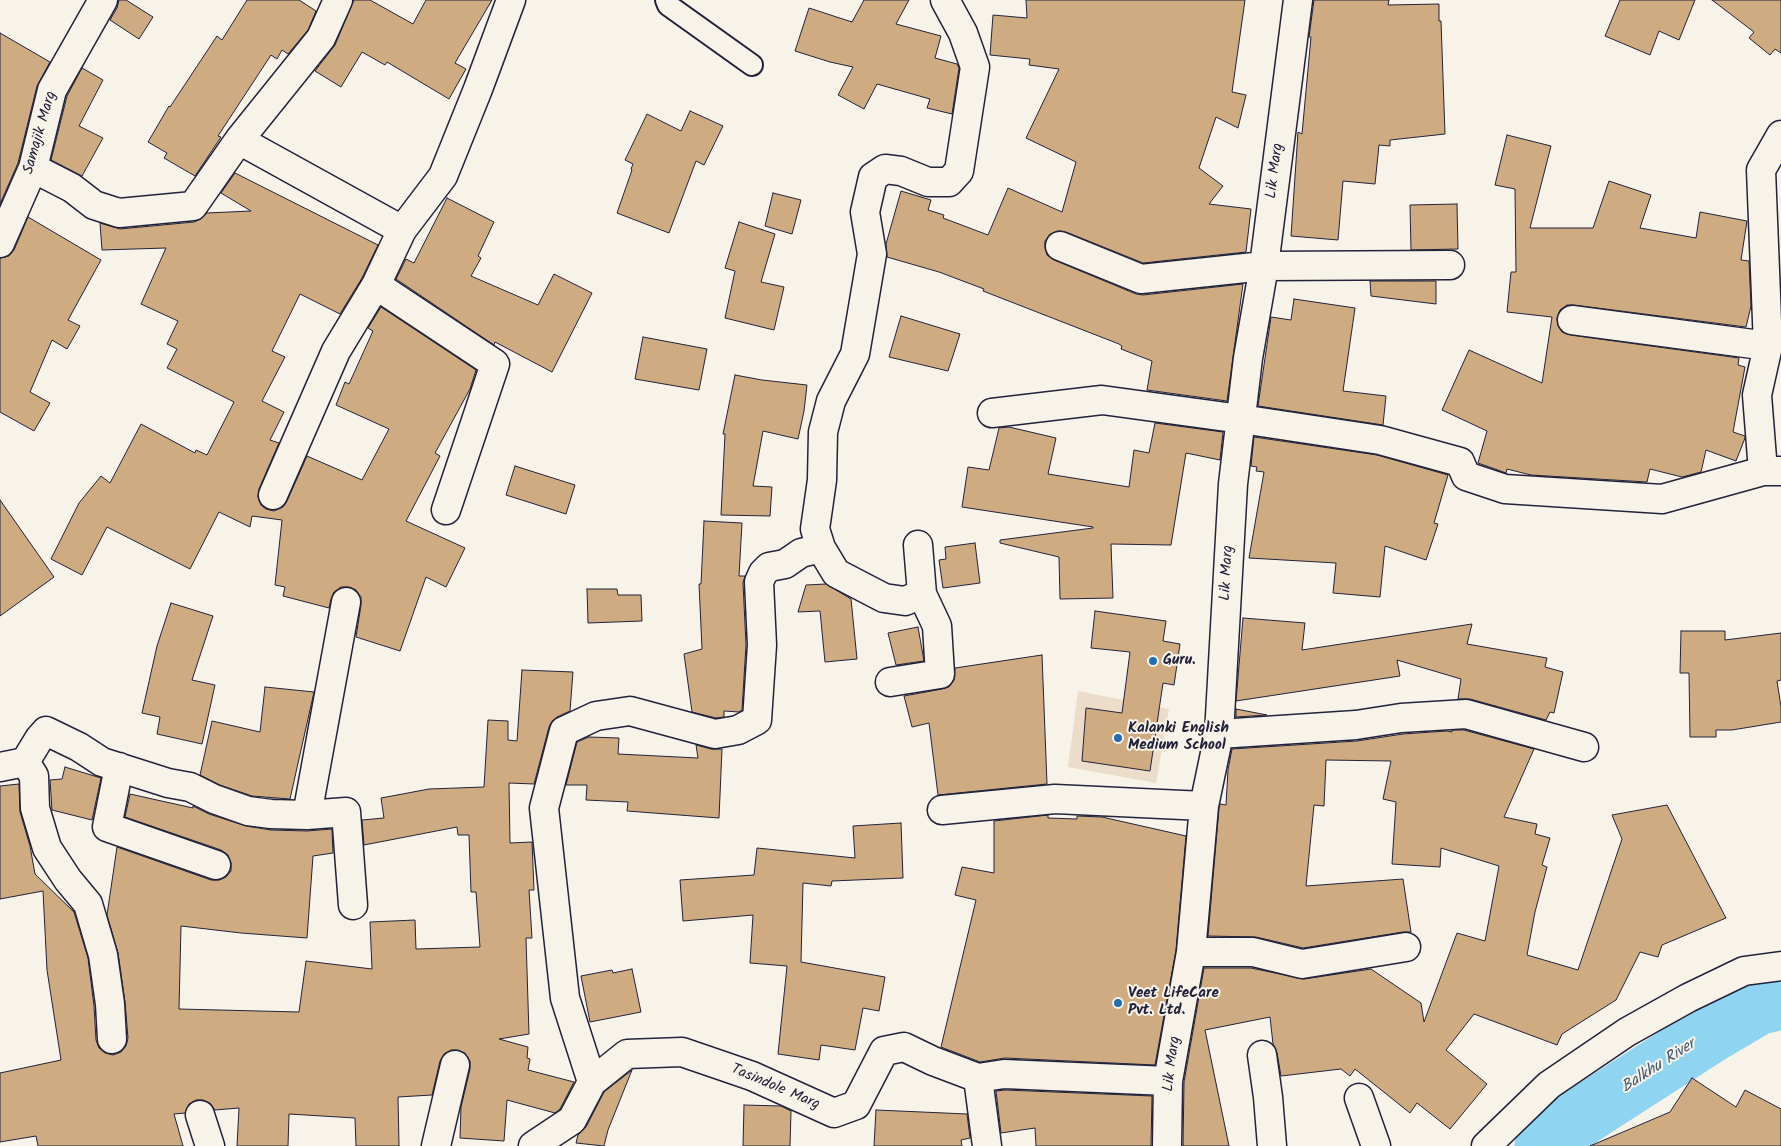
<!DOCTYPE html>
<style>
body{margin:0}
canvas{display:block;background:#f7f3e8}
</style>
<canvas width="1781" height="1146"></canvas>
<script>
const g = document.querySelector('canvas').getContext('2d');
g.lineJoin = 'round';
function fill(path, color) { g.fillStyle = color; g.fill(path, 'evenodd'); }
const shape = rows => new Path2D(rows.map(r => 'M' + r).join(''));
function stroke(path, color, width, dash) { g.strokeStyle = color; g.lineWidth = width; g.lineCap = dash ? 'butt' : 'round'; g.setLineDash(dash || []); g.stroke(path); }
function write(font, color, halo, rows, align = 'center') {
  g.font = font + ' Kalam,sans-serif'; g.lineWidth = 4; g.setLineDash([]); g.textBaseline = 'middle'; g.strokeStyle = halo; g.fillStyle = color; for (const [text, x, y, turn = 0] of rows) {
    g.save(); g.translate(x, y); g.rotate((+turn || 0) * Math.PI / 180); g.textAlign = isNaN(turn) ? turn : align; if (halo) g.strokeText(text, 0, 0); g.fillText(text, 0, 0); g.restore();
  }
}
fill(shape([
 [1078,691,1169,709,1156,783,1068,767]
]), '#ebddc9');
stroke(shape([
 [1544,1146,1581,1117,1713,1032,1757,1006,1781,1000]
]), '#8fd5f1', 59);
const building = shape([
 [119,0,126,0,153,17,139,39,110,20,117,8,119,0],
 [247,0,299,0,316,11,308,30,288,54,282,50,277,59,271,55,218,136,221,137,195,176,164,158,167,153,148,142,169,106,170,107,217,36,222,40,247,0],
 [354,0,370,0,413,24,426,0,492,0,455,63,466,69,449,99,387,62,385,65,362,52,341,87,315,71,335,45,354,0],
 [864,0,909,0,896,24,941,36,935,58,957,64,959,68,952,114,927,108,930,99,877,84,864,109,838,95,853,67,830,62,795,51,809,8,852,22,864,0],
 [1026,0,1245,0,1232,92,1246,95,1238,128,1216,117,1199,168,1223,186,1209,204,1251,209,1246,252,1143,263,1066,232,1058,231,1050,234,1045,241,1045,248,1047,255,1054,260,1136,294,1143,295,1243,284,1227,401,1147,390,1152,361,1121,349,1122,346,1119,344,983,291,984,289,939,272,887,257,886,244,901,191,931,200,928,210,944,215,943,218,988,235,1008,188,1062,212,1076,162,1026,138,1059,69,1029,65,1030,59,990,55,993,15,1027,18,1026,0],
 [1314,0,1389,0,1388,5,1439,4,1439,21,1441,21,1445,134,1390,140,1390,146,1379,145,1375,184,1343,181,1338,240,1291,236,1298,132,1302,134,1311,37,1309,37,1314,0],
 [1620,0,1695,0,1679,40,1659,31,1650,55,1605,36,1620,0],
 [1712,0,1781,0,1781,53,1775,49,1770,55,1749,38,1754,32,1712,0],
 [0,33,50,62,37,86,18,163,0,204,0,33],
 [82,68,103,80,79,126,103,138,82,176,51,160,67,96,82,68],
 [690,111,723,126,704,165,696,161,669,233,617,213,632,170,631,169,633,164,625,160,647,114,681,131,690,111],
 [1507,135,1551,146,1530,228,1593,228,1609,181,1651,195,1640,228,1696,238,1700,212,1747,221,1741,260,1749,261,1751,306,1746,327,1574,305,1567,305,1560,310,1557,318,1558,326,1562,332,1570,335,1739,358,1738,365,1745,367,1733,432,1745,436,1745,438,1736,461,1706,450,1701,472,1682,477,1650,469,1647,482,1531,475,1507,469,1506,473,1478,463,1487,431,1442,410,1469,350,1542,383,1552,317,1507,312,1511,272,1516,272,1515,189,1495,185,1507,135],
 [235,173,378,245,362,278,340,314,300,294,272,351,285,357,262,401,284,412,270,440,279,443,259,489,258,497,261,505,266,509,274,511,283,507,287,501,307,456,362,480,389,429,336,405,345,382,349,384,373,331,368,328,381,307,476,370,470,389,435,453,440,456,406,521,465,548,446,587,426,577,400,651,356,637,361,605,361,597,356,590,349,587,341,587,334,592,331,599,329,608,283,596,285,587,275,585,282,520,252,516,250,527,219,512,190,569,107,527,82,575,51,559,79,503,101,476,110,483,141,424,195,453,196,450,207,455,234,402,167,368,177,349,167,344,178,321,141,304,166,248,102,250,100,223,120,229,194,222,201,219,207,213,251,211,221,193,235,173],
 [773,193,801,200,792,234,765,226,773,193],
 [447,198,494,222,478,256,481,258,471,276,538,305,554,274,592,293,552,372,495,342,494,345,396,279,406,259,414,263,447,198],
 [1457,204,1458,249,1411,250,1410,205,1457,204],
 [28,217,101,260,68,320,80,326,67,349,52,340,30,392,50,403,34,431,0,412,0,258,9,256,14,250,28,217],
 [739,222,775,234,761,282,784,287,774,330,725,318,735,271,725,268,739,222],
 [1370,281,1436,281,1436,304,1371,296,1370,281],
 [1294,299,1355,308,1343,391,1386,396,1383,425,1258,406,1271,317,1291,320,1294,299],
 [901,316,960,334,948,371,889,357,901,316],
 [643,337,707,349,699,390,635,379,643,337],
 [735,375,762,380,807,385,804,411,798,439,763,431,753,486,772,487,770,516,721,515,725,434,723,434,735,375],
 [1155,423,1223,432,1220,460,1186,453,1171,545,1111,544,1113,598,1060,599,1059,557,1000,543,1000,540,1093,528,1093,527,962,507,968,467,989,470,999,428,1009,427,1056,438,1048,474,1129,487,1134,450,1149,453,1155,423],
 [1254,437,1377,455,1448,475,1434,523,1438,524,1426,560,1385,546,1380,597,1333,593,1336,563,1249,558,1264,472,1256,471,1257,467,1251,466,1254,437],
 [515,466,575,485,566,514,506,495,515,466],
 [0,500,54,577,0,616,0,500],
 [704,521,742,523,739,576,745,576,743,583,746,645,742,710,739,712,724,711,724,717,716,718,692,712,684,654,702,649,699,584,701,584,704,521],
 [975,543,980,583,943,588,939,560,946,559,945,547,975,543],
 [826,584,851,599,857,659,825,662,820,611,798,612,806,585,826,584],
 [587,589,617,589,618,595,641,595,642,621,588,623,587,589],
 [171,603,213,616,192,680,215,685,202,744,157,734,160,717,142,713,157,646,171,603],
 [1095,611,1166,621,1163,641,1180,644,1174,685,1163,683,1150,771,1082,761,1086,708,1122,713,1130,652,1091,648,1095,611],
 [1243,618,1305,623,1302,650,1472,624,1467,644,1547,658,1545,667,1563,672,1554,713,1550,712,1546,720,1470,699,1458,699,1461,679,1397,660,1400,676,1236,701,1243,618],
 [918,627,924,661,896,665,888,633,918,627],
 [1681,631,1725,631,1725,640,1781,633,1781,680,1777,681,1781,707,1781,722,1732,730,1716,730,1716,737,1690,737,1689,673,1680,673,1681,631],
 [1042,655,1047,784,938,795,929,723,912,727,904,696,942,689,949,687,954,680,955,668,1042,655],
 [522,670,573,672,570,711,557,717,552,721,549,727,534,784,509,783,510,843,532,842,534,890,529,890,532,938,526,938,529,1034,499,1039,528,1047,527,1058,530,1059,528,1070,574,1082,560,1109,555,1113,507,1100,504,1141,460,1138,461,1107,470,1069,470,1061,465,1053,458,1050,451,1050,444,1054,440,1061,432,1095,398,1097,399,1146,356,1146,355,1118,289,1114,288,1146,237,1146,239,1108,215,1110,210,1103,203,1100,196,1100,189,1104,185,1113,174,1114,183,1146,38,1146,36,1136,0,1142,0,1073,61,1060,47,970,43,891,0,899,0,786,19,784,20,812,30,846,35,874,74,912,88,958,94,1006,96,1040,99,1048,105,1053,113,1055,121,1052,126,1046,128,1038,125,1002,118,953,107,915,117,847,211,880,219,880,226,877,231,871,231,863,228,855,221,850,125,817,130,794,193,808,193,806,209,814,246,826,271,830,307,831,332,829,333,853,313,856,307,938,241,933,181,926,179,1009,299,1012,306,961,372,969,370,922,415,920,416,949,480,947,476,892,471,892,469,835,458,835,457,827,364,845,362,820,384,818,381,798,429,789,484,787,488,720,508,721,508,740,517,741,522,670],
 [265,687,314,692,290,799,252,796,220,785,200,775,212,721,260,732,265,687],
 [1236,709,1267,715,1236,717,1236,709],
 [1452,730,1464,730,1534,749,1504,817,1537,824,1535,834,1550,838,1542,865,1547,867,1535,912,1527,955,1578,970,1622,839,1612,815,1667,805,1726,918,1662,945,1658,957,1640,952,1616,1000,1562,1034,1557,1045,1474,1014,1446,1050,1487,1084,1450,1129,1417,1103,1410,1113,1355,1069,1350,1076,1341,1069,1281,1076,1277,1053,1273,1044,1270,1017,1205,1030,1229,1146,1183,1146,1184,1082,1204,968,1251,968,1304,979,1371,969,1421,1003,1424,1022,1457,933,1485,941,1499,866,1441,848,1440,867,1392,864,1396,802,1383,799,1391,761,1326,760,1324,806,1314,805,1306,886,1403,879,1411,932,1403,932,1303,948,1256,937,1208,936,1219,808,1220,804,1226,805,1228,770,1232,749,1357,741,1403,734,1447,731,1452,732,1452,730],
 [589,737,619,738,618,754,698,758,696,745,711,749,722,749,719,818,627,811,628,802,586,800,587,785,566,785,577,742,589,737],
 [65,767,101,778,92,820,52,810,50,780,62,779,65,767],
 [1048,815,1048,818,1077,819,1077,816,1102,817,1186,836,1176,950,1155,1065,1005,1058,980,1062,941,1047,976,900,955,895,962,867,994,873,994,821,1048,815],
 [901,823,903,878,832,881,831,886,803,883,801,962,885,977,879,1011,863,1008,855,1050,821,1045,819,1060,778,1054,787,966,750,963,753,915,683,921,680,880,754,875,757,848,855,858,853,826,901,823],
 [632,969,641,1012,590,1022,581,976,612,970,613,973,632,969],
 [632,1070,608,1130,604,1146,576,1143,578,1135,586,1127,604,1092,632,1070],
 [1692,1078,1736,1107,1745,1090,1781,1109,1781,1146,1590,1146,1670,1112,1692,1078],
 [1005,1090,1152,1096,1151,1146,1036,1146,1035,1128,1001,1133,996,1091,1005,1090],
 [744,1105,781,1106,791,1111,790,1146,743,1146,744,1105],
 [876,1110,967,1114,970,1138,961,1140,962,1146,874,1146,876,1110]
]);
fill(building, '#ceab81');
stroke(building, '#22223b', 1);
const service = shape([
 [666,0,668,5,752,65]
]);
const minor = shape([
 [239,140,402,230],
 [33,168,72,188,94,205,119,213,193,206,239,140,321,38,338,0],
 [0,243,33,168,52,90,103,0],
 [1060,246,1141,279,1264,266,1450,265],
 [376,285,495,364,446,510],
 [1572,320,1768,346],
 [992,413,1102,400,1241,419,1380,440,1460,462,1466,476,1505,489,1662,499,1763,471],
 [1781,471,1763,471,1757,395,1768,346,1761,170,1781,135],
 [273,495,336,351,376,285,402,230,443,176,478,89,511,0],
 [918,545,922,594,905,601,884,598,836,573,821,548,815,529,822,480,823,432,831,401,855,354,872,254,865,212,873,177,885,169,901,171,928,182,949,182,959,171,975,67,963,33,945,0],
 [890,682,940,674,937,626,922,594],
 [1219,734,1356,725,1401,718,1466,714,1584,747],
 [25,762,34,776,35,808,47,848,68,880,88,904,103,955,110,1004,112,1039],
 [0,767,25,762,39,739,46,731,79,747,102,762,168,783,190,787,214,799,248,811,271,814,307,815,346,812,353,905],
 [119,767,107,827,216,865],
 [942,810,1055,799,1204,806],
 [307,815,346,602],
 [1191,952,1253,952,1302,964,1406,947],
 [1262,1055,1268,1097,1272,1146],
 [978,1078,987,1146],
 [592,1082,565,998,544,808,564,731,596,716,630,711,715,734,738,730,757,720,762,645,759,582,763,573,769,567,785,564,801,553,821,548],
 [1359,1098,1376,1146],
 [200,1115,210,1146],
 [436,1146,455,1065],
 [533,1146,572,1120,592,1082,627,1054,682,1052,752,1076,834,1113,856,1105,884,1051,904,1047,933,1061,978,1078,1004,1074,1168,1081],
 [1167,1146,1168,1081,1191,952,1204,806,1219,734,1233,484,1248,358,1264,266,1298,0],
 [1486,1146,1549,1085,1627,1032,1688,998,1744,971,1781,966]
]);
stroke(service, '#22223b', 24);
stroke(minor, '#22223b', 31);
stroke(service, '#f7f3e8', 20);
stroke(minor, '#f7f3e8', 28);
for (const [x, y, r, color] of [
 [1153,661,5,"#1f6fb2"],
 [1118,738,5,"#1f6fb2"],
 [1118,1003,5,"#1f6fb2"]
]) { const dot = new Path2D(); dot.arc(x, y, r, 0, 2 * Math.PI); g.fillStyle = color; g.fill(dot); stroke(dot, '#f7f3e8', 2); }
write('15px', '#22223b', '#f7f3e8', [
 ["Samajik Marg",41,133,-74],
 ["Lik Marg",1276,171,-83],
 ["Lik Marg",1228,573,-87],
 ["Lik Marg",1173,1064,-83],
 ["Tasindole Marg",775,1088,23]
]);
write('bold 15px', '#22223b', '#f7f3e8', [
 ["Guru.",1163,661],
 ["Kalanki English",1128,729],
 ["Medium School",1128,746],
 ["Veet LifeCare",1128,994],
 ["Pvt. Ltd.",1128,1011]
], 'left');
write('italic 16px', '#435872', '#f7f3e8', [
 ["Balkhu River",1659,1067,-33]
]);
</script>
